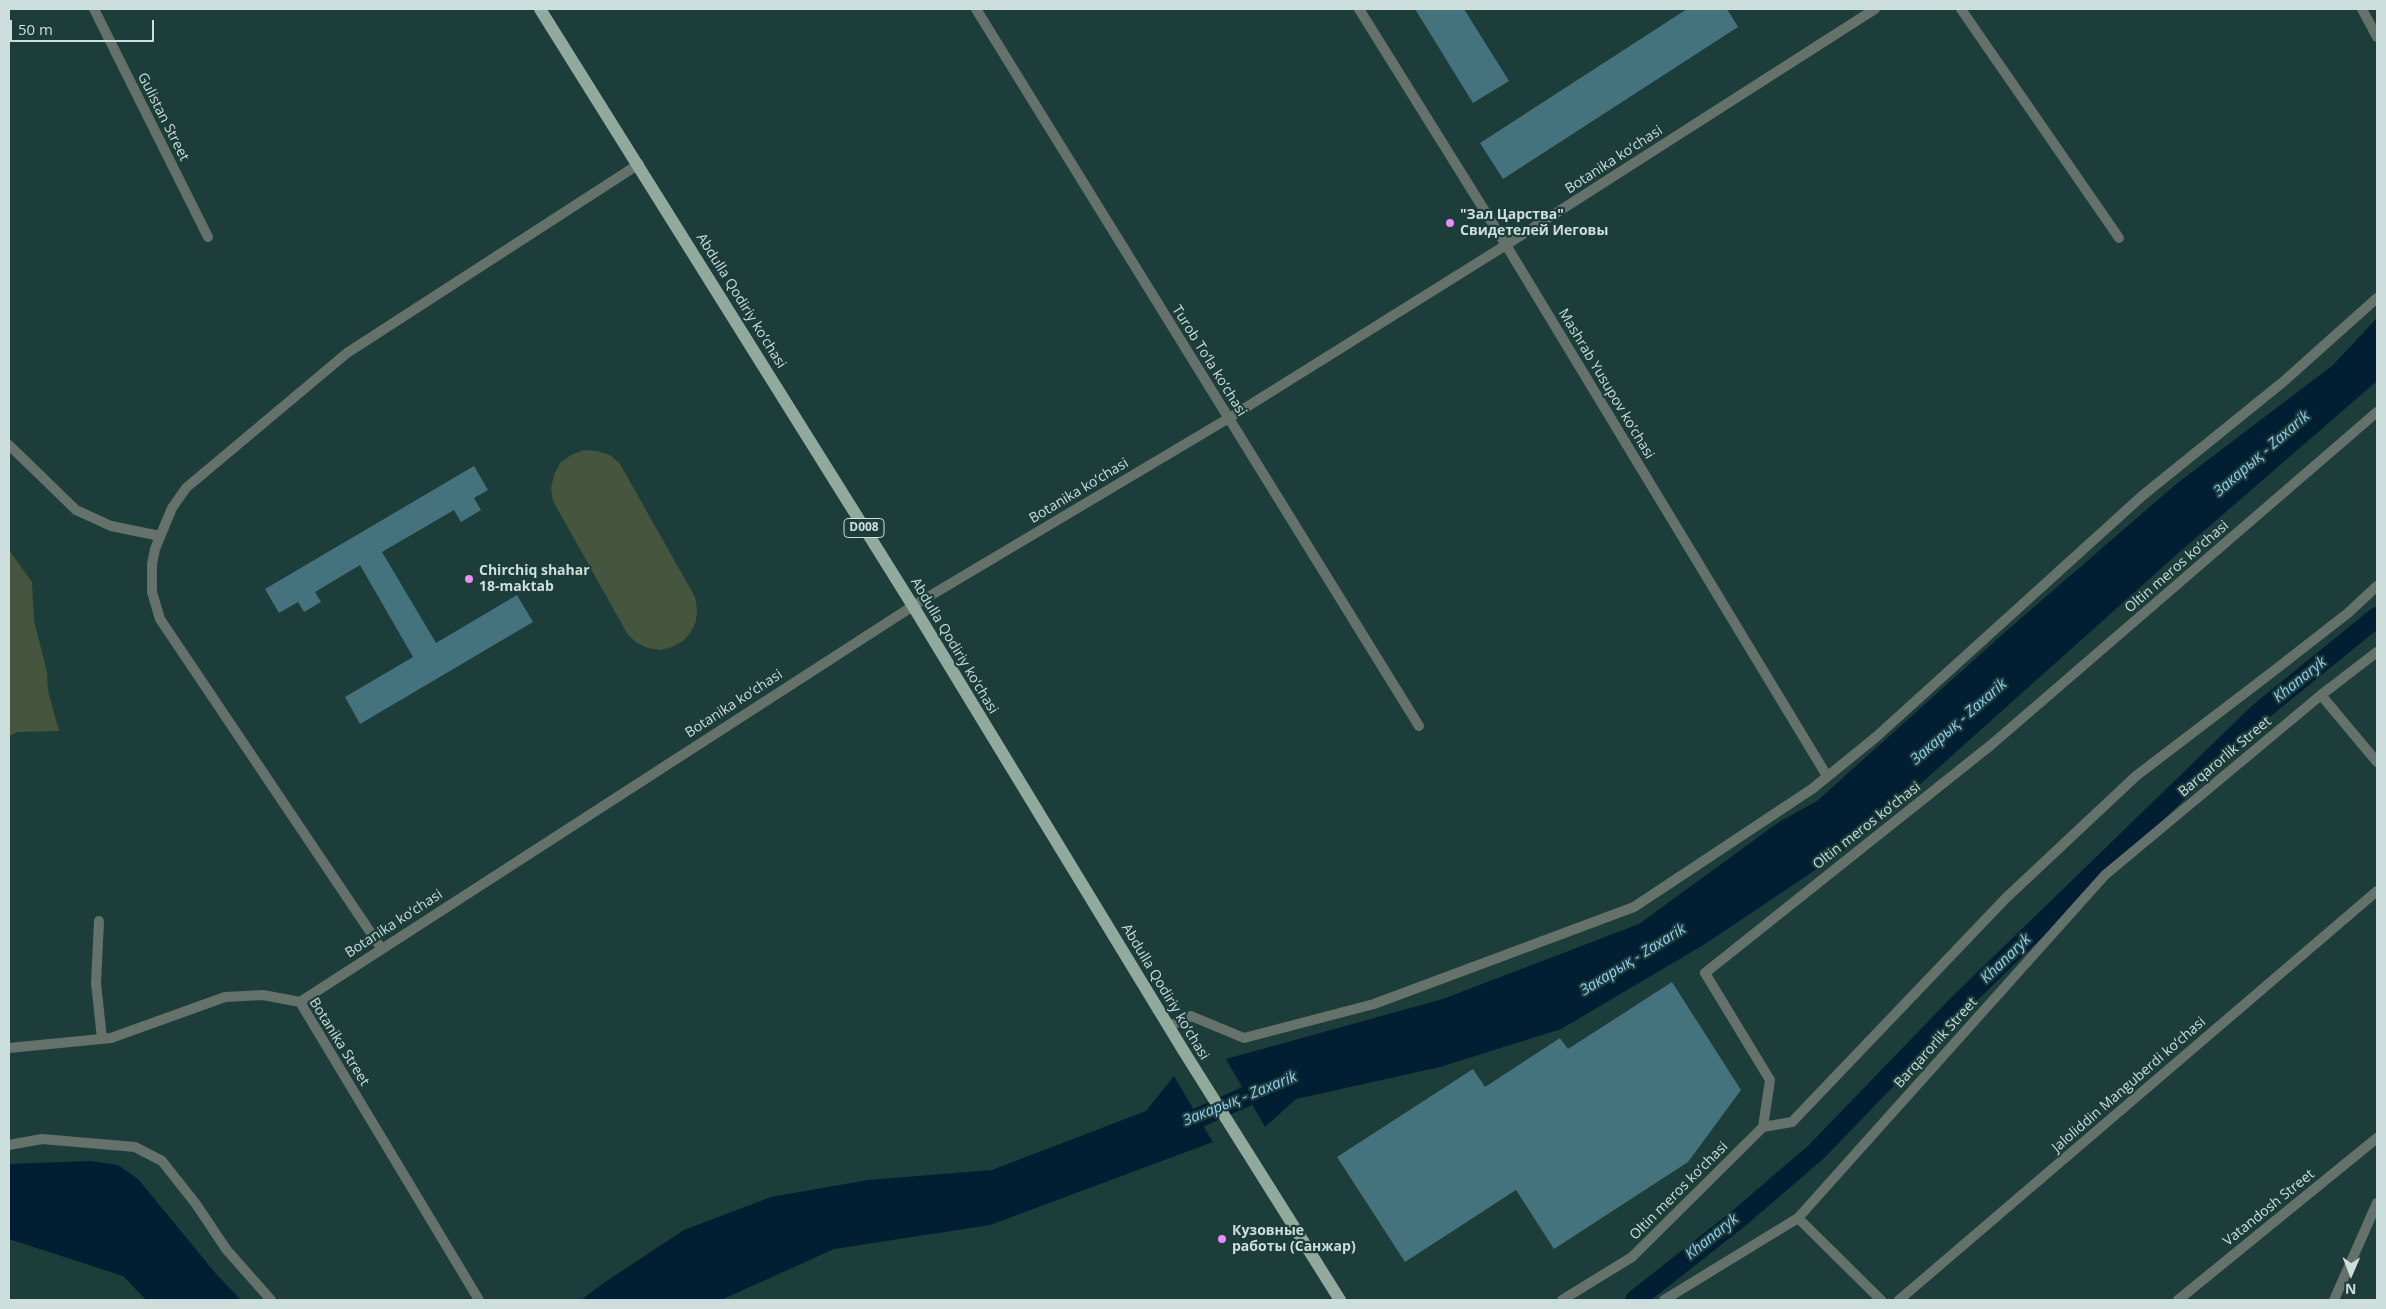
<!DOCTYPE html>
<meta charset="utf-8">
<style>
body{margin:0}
#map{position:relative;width:2386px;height:1309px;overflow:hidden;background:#1d3d3a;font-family:"Open Sans",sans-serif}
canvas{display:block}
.frame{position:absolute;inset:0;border:10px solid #cddfdd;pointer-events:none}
.north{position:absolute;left:2326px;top:1249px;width:50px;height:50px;-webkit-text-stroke:4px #1d3d3a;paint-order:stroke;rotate:181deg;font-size:14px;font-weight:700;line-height:20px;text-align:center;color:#cddfdd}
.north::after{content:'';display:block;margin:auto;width:18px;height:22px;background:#cddfdd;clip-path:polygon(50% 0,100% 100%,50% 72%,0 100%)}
.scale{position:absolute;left:10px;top:20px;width:144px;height:22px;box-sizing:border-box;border:2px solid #cddfdd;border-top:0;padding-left:6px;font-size:15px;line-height:18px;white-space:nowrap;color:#cddfdd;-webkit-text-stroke:4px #1d3d3a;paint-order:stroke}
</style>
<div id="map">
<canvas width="2386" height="1309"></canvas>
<div class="frame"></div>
<div class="north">N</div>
<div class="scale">50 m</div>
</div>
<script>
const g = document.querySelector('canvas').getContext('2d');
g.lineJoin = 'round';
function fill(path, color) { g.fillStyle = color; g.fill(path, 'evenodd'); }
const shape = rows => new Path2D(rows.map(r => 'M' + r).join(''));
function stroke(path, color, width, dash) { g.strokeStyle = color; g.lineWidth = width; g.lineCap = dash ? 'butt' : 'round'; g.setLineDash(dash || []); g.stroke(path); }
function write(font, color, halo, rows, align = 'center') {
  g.font = font + ' "Open Sans",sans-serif'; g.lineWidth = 4.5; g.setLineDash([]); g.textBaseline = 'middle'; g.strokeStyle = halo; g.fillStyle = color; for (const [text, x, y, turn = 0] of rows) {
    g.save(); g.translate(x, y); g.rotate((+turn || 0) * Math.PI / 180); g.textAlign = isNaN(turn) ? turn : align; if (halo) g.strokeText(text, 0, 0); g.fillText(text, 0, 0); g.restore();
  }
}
fill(shape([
 [584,450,597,451,610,455,620,464,695,597,697,609,696,621,691,632,683,641,672,647,660,650,648,648,637,643,628,635,553,501,551,488,554,475,560,463,571,455],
 [9,550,32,582,34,621,47,672,48,691,59,731,18,732,9,736]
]), '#45553e');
fill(shape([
 [2377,318,2377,381,2175,556,1851,846,1705,944,1561,1029,1440,1067,1296,1099,1265,1127,1226,1059,1443,999,1639,924,1779,822,1817,801,2004,633,2175,485,2333,365],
 [1174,1076,1213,1142,990,1225,834,1249,721,1300,581,1300,605,1282,684,1230,771,1197,868,1180,992,1170,1146,1111],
 [90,1161,118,1165,138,1179,217,1275,241,1300,146,1300,123,1276,9,1239,9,1164]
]), '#011e33');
fill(shape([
 [1224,1058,1266,1129,1262,1128],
 [1173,1074,1176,1075,1215,1141,1214,1144]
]), '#1d3d3a');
stroke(shape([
 [1173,1129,1272,1085],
 [1635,1300,1738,1219,1816,1152,1958,1005,2260,712,2377,617]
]), '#011e33', 20);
fill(shape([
 [1415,9,1464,9,1509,81,1473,103],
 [1687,9,1727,9,1738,27,1503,179,1480,143],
 [474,466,488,490,474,498,481,510,461,522,454,510,382,552,436,643,517,595,533,622,360,724,345,697,413,657,360,565,315,592,321,602,304,612,298,602,279,613,265,589],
 [1672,982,1741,1090,1688,1162,1554,1249,1516,1190,1405,1262,1337,1157,1473,1069,1485,1087,1560,1038,1568,1049]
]), '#44727d');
stroke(shape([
 [94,9,208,237],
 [976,9,1419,726],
 [1359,9,1506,245,1827,776],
 [1961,9,2119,238],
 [2362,9,2377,37],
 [9,445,76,510,111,526,160,536],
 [2321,695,2377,762],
 [99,921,96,983,102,1039],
 [381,948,160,619,152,592,152,564,155,549,172,508,186,488,347,353,639,164],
 [300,1002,913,606,1229,418,1506,245,1875,9],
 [300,1002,479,1300],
 [1168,1027,1191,1016,1244,1038,1374,1004,1634,907,1812,789,1876,737,2142,496,2283,382,2377,298],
 [9,1048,111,1038,225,997,263,995,300,1002],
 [1763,1127,1792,1122,2006,898,2136,776,2271,673,2348,613,2377,586],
 [9,1145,42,1139,135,1147,162,1161,196,1204,226,1249,271,1300],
 [1798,1218,1881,1300],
 [1562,1300,1632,1257,1763,1127,1770,1080,1705,973,1991,745,2377,412],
 [1664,1300,1798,1218,2105,875,2321,695,2377,652],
 [1899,1300,2377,891],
 [2178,1300,2377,1138],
 [2334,1300,2377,1203]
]), '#65716b', 10);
stroke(shape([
 [540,9,913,606,1183,1050,1340,1300]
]), '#92aa9e', 12);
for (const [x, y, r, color] of [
 [1450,223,5,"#ec8cfa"],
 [469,579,5,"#ec8cfa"],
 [1222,1239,5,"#ec8cfa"]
]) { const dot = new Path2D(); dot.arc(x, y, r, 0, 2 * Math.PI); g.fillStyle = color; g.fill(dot); stroke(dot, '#1d3d3a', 2); }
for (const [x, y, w] of [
 [864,528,40]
]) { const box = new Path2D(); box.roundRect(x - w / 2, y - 9.5, w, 19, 4); g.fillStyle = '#1d3d3a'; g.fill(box); stroke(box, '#cddfdd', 1); }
write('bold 12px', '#cddfdd', null, [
 ["D008",864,528]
]);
write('14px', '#cddfdd', '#1d3d3a', [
 ["Gulistan Street",163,117,63],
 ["Botanika ko‘chasi",1614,160,-33],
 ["Abdulla Qodiriy ko‘chasi",741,301,58],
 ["Turob To‘la ko‘chasi",1209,361,58],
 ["Mashrab Yusupov ko‘chasi",1606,384,59],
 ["Botanika ko‘chasi",1079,491,-31],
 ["Oltin meros ko‘chasi",2177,567,-41],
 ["Abdulla Qodiriy ko‘chasi",954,646,59],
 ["Botanika ko‘chasi",734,704,-33],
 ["Barqarorlik Street",2225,757,-40],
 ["Oltin meros ko‘chasi",1867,826,-38],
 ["Botanika ko‘chasi",394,924,-33],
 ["Abdulla Qodiriy ko‘chasi",1165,992,59],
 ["Botanika Street",339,1042,58],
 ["Barqarorlik Street",1936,1043,-48],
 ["Jaloliddin Manguberdi ko‘chasi",2129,1085,-41],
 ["Oltin meros ko‘chasi",1679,1191,-45],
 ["Vatandosh Street",2269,1208,-39]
]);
write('bold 14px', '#cddfdd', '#1d3d3a', [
 ["\"Зал Царства\"",1460,215],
 ["Свидетелей Иеговы",1460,231],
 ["Chirchiq shahar",479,571],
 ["18-maktab",479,587],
 ["Кузовные",1232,1231],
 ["работы (Санжар)",1232,1247]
], 'left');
write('italic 15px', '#96cdf9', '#1d3d3a', [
 ["Закарық - Zaxarik",2262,454,-41],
 ["Khanaryk",2300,680,-39],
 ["Закарық - Zaxarik",1959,722,-41],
 ["Khanaryk",2006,959,-44],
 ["Закарық - Zaxarik",1633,960,-32],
 ["Закарық - Zaxarik",1240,1099,-22],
 ["Khanaryk",1712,1237,-39]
]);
</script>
